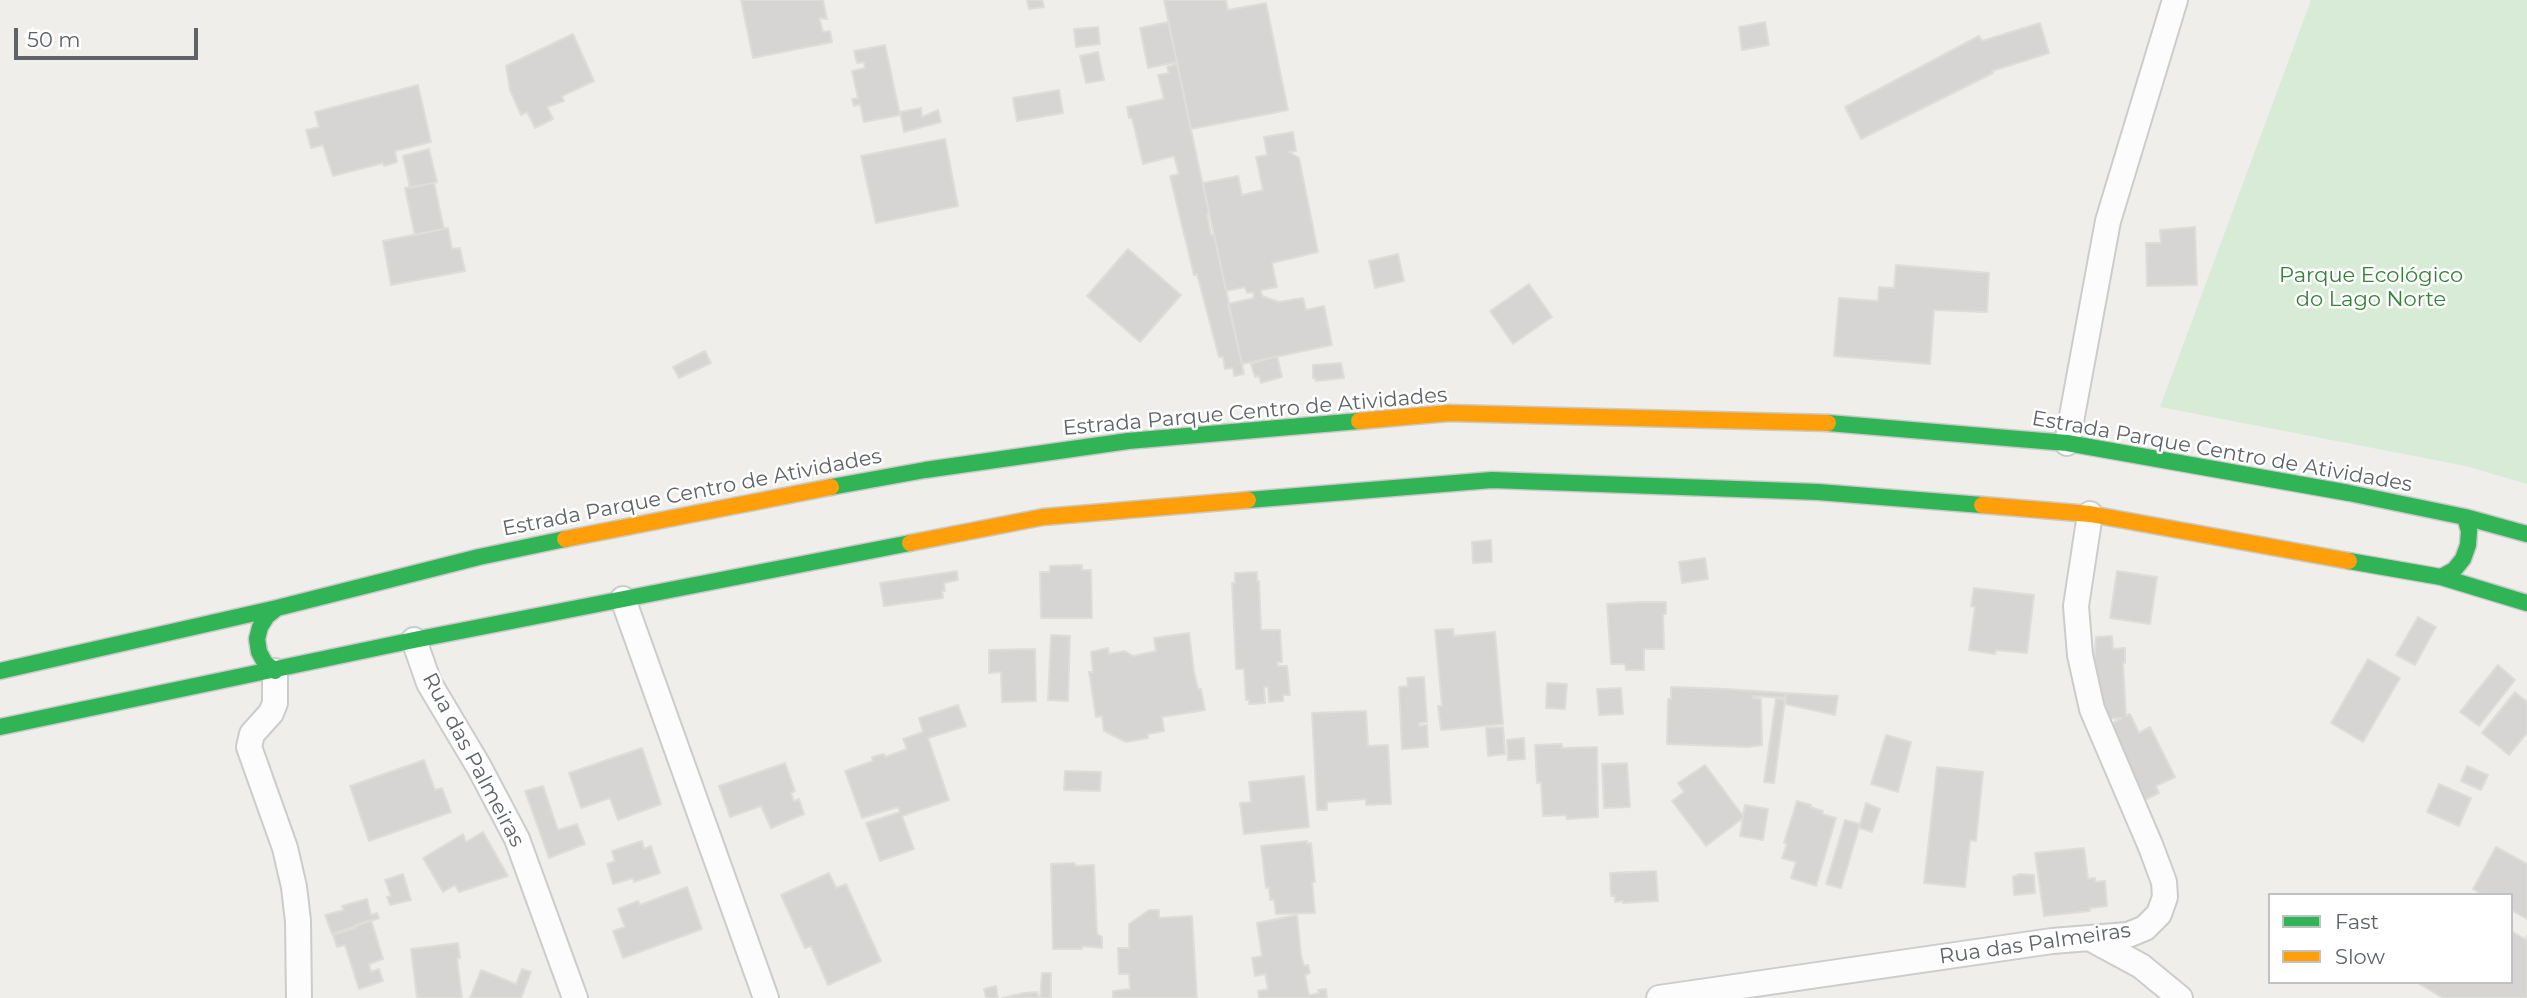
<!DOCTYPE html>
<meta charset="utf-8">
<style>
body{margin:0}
#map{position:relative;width:2527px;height:998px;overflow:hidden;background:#efeeea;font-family:Montserrat,sans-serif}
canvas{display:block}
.legend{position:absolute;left:2268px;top:893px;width:245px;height:91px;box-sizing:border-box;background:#fff;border:2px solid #bfc1c3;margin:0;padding:9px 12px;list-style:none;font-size:21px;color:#5f6368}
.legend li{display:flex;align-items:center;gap:14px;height:35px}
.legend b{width:35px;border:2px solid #bfc1c3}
.scale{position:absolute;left:14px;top:28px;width:184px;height:32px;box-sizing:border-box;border:4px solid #5f6368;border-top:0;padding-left:9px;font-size:21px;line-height:24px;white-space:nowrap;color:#5f6368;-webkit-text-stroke:5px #fff;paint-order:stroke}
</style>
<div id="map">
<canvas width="2527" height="998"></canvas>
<ul class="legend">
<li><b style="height:9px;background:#30b455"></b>Fast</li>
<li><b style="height:9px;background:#ff9f0a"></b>Slow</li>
</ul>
<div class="scale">50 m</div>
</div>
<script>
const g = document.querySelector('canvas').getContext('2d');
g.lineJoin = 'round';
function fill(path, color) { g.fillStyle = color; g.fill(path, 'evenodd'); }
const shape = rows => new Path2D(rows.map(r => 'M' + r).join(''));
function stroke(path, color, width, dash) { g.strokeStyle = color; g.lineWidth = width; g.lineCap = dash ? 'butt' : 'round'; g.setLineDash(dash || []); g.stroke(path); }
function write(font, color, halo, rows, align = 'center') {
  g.font = font + ' Montserrat,sans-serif'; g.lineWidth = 5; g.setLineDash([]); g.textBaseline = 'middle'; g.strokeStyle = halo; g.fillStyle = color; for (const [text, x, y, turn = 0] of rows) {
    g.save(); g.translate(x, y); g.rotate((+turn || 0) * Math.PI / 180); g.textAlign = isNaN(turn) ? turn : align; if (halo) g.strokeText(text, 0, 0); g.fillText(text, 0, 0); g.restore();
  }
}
fill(shape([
 [2311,0,2527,0,2527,484,2466,466,2160,407]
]), '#d8ebd6');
const building = shape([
 [741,0,823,0,827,19,819,18,823,32,830,31,832,42,753,58,741,0],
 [1027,0,1042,0,1044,7,1029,9,1027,0],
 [1164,0,1226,0,1228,10,1266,3,1288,110,1191,129,1164,0],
 [1168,22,1177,62,1148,68,1140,28,1168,22],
 [1765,22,1769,45,1742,50,1739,27,1765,22],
 [2040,23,2049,53,1992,71,1993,73,1861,139,1845,107,1979,36,1982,41,2040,23],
 [1098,27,1100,44,1076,47,1074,29,1098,27],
 [573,34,594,81,562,96,564,101,547,107,553,119,535,128,527,112,521,115,510,90,506,66,573,34],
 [885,45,900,115,864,122,860,104,854,106,852,99,858,98,852,71,865,68,864,62,857,63,854,51,885,45],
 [1098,52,1104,80,1086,83,1080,56,1098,52],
 [1177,64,1209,214,1207,214,1211,235,1214,234,1244,374,1234,376,1233,368,1225,369,1223,357,1219,357,1197,274,1194,275,1170,176,1179,174,1174,156,1143,164,1132,118,1129,118,1127,107,1164,99,1158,75,1169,73,1167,67,1177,64],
 [418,85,431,142,395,151,397,162,384,166,383,163,333,176,323,145,311,148,306,130,319,127,315,112,418,85],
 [1059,90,1063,113,1017,121,1013,98,1059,90],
 [921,108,922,117,938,110,941,122,904,132,900,112,921,108],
 [1293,132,1296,151,1289,152,1299,158,1318,252,1272,263,1277,287,1261,290,1262,296,1279,302,1303,298,1306,310,1324,306,1332,345,1242,364,1228,304,1254,298,1253,292,1247,293,1245,287,1226,291,1203,183,1238,176,1242,195,1263,190,1256,157,1267,155,1264,137,1293,132],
 [945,139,958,206,876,223,861,156,945,139],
 [429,149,437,182,410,188,403,156,429,149],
 [434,183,444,229,415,235,405,188,434,183],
 [2195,227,2197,285,2147,286,2146,243,2161,243,2160,230,2195,227],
 [448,228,452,249,460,248,465,271,391,285,383,241,448,228],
 [1128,249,1181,295,1140,342,1087,296,1128,249],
 [1398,254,1404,281,1375,288,1369,261,1398,254],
 [1896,265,1989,273,1987,312,1934,310,1930,364,1834,356,1839,298,1878,301,1879,287,1894,288,1896,265],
 [1529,284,1552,317,1513,344,1490,311,1529,284],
 [705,351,711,363,679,378,673,367,705,351],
 [1277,356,1282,377,1261,383,1259,376,1255,377,1251,364,1277,356],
 [1341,363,1344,378,1316,381,1315,378,1313,378,1313,365,1341,363],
 [1491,540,1492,562,1473,563,1472,542,1491,540],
 [1705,558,1708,579,1682,583,1679,562,1705,558],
 [1082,565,1082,570,1091,570,1092,618,1041,618,1040,572,1050,572,1050,566,1082,565],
 [957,571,958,580,944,583,945,591,942,591,943,598,884,606,880,583,957,571],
 [2117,571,2157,577,2150,624,2110,618,2117,571],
 [1257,572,1257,581,1259,581,1261,630,1280,630,1282,662,1277,662,1278,666,1287,666,1290,695,1283,695,1283,701,1269,702,1268,687,1264,687,1265,703,1249,704,1249,700,1246,700,1244,669,1236,669,1232,583,1235,583,1235,573,1257,572],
 [1974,588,2034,595,2027,653,1996,650,1995,654,1969,650,1975,607,1971,606,1974,588],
 [1641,602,1666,602,1666,614,1663,614,1664,649,1644,649,1644,670,1626,670,1625,664,1611,664,1607,604,1641,602],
 [2418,617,2436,627,2415,665,2396,655,2418,617],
 [1453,629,1454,636,1495,632,1503,724,1441,730,1438,706,1442,706,1435,630,1453,629],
 [1189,633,1194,672,1198,689,1201,689,1205,710,1162,717,1164,731,1148,734,1148,738,1126,742,1104,731,1102,716,1096,717,1089,672,1093,672,1091,652,1108,648,1109,654,1125,651,1133,656,1156,651,1154,638,1189,633],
 [1051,635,1070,636,1068,701,1048,700,1051,635],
 [2112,636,2113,649,2125,648,2125,663,2123,663,2126,716,2130,714,2139,733,2150,727,2175,777,2156,786,2159,793,2141,802,2105,727,2122,718,2101,719,2094,664,2096,637,2112,636],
 [1035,649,1036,701,1002,702,1001,672,989,673,989,650,1035,649],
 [2368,659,2400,678,2363,742,2331,723,2368,659],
 [2498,665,2515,680,2479,726,2460,712,2498,665],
 [1424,677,1427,722,1419,723,1419,726,1427,725,1428,747,1402,749,1399,687,1408,686,1407,678,1424,677],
 [1547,683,1567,684,1565,709,1546,708,1547,683],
 [1671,687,1726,689,1786,693,1785,698,1752,696,1753,698,1761,699,1762,745,1748,747,1667,744,1668,699,1671,699,1671,687],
 [1621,688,1623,714,1599,715,1597,689,1621,688],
 [2515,692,2527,702,2527,733,2509,755,2482,733,2515,692],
 [1786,693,1838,696,1835,715,1785,704,1786,693],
 [1776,698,1785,700,1774,783,1764,782,1776,698],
 [958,705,966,726,928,738,949,800,902,816,914,849,880,861,866,823,900,812,898,807,862,818,845,771,873,761,872,757,884,754,885,757,907,749,903,739,923,732,919,718,958,705],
 [1366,711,1368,746,1388,745,1391,804,1366,805,1366,799,1327,802,1327,810,1317,810,1312,713,1366,711],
 [1503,727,1505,754,1488,756,1486,728,1503,727],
 [1886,735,1911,742,1898,792,1871,784,1886,735],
 [1524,738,1525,759,1508,760,1507,740,1524,738],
 [1562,744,1562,748,1597,747,1598,817,1567,819,1566,815,1543,816,1541,782,1537,783,1535,745,1562,744],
 [642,748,661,804,618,820,610,798,581,808,569,773,642,748],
 [424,760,435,790,442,788,451,812,369,841,350,786,424,760],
 [785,763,795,791,791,793,794,801,799,799,804,814,771,828,761,806,730,817,719,786,785,763],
 [1627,763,1630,807,1604,808,1602,764,1627,763],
 [1705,765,1743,816,1745,805,1768,809,1763,840,1740,836,1743,818,1706,846,1672,801,1684,792,1678,783,1705,765],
 [2467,766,2488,775,2481,790,2461,781,2467,766],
 [1937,767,1983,772,1976,841,1970,840,1965,887,1924,883,1937,767],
 [1065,771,1101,772,1100,791,1064,790,1065,771],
 [1304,776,1309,827,1244,834,1240,803,1251,802,1249,782,1304,776],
 [2439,784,2471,798,2459,826,2427,812,2439,784],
 [543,786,558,830,577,824,585,844,549,858,525,791,543,786],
 [1797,801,1811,805,1810,807,1823,811,1822,814,1836,818,1816,886,1791,878,1796,862,1782,858,1787,844,1784,843,1797,801],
 [1866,803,1880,809,1872,832,1859,828,1866,803],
 [1845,820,1860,824,1841,888,1826,884,1845,820],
 [483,832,508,876,459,892,455,885,443,892,423,858,463,834,466,842,483,832],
 [642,841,644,849,651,846,660,873,634,882,633,878,613,884,607,864,615,861,612,851,642,841],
 [1307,841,1307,844,1311,843,1315,882,1312,882,1315,913,1276,914,1274,900,1270,900,1269,887,1266,888,1261,846,1307,841],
 [2496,847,2527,864,2527,919,2511,910,2511,895,2483,895,2473,889,2496,847],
 [2084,848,2088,879,2095,878,2095,882,2105,881,2107,906,2090,908,2090,911,2044,916,2035,853,2084,848],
 [1074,863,1076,866,1094,865,1097,934,1102,937,1102,948,1082,946,1082,949,1053,949,1051,864,1074,863],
 [1656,871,1658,901,1623,903,1623,901,1615,902,1615,896,1611,896,1610,873,1656,871],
 [829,873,836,888,846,884,881,961,828,985,811,946,805,948,781,895,829,873],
 [403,874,411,900,390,905,387,897,391,896,385,880,403,874],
 [2020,874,2034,875,2035,893,2014,895,2013,877,2020,874],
 [687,887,702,929,623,958,613,931,625,927,618,909,638,901,640,905,687,887],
 [367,899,371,915,377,913,379,918,332,934,325,915,344,910,342,906,367,899],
 [1149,910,1159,910,1159,918,1192,916,1197,998,1113,998,1113,991,1130,989,1129,974,1119,974,1118,948,1129,948,1129,924,1149,910],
 [1297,915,1301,955,1304,966,1308,965,1310,973,1305,975,1309,995,1319,993,1318,990,1326,989,1327,998,1259,998,1258,991,1268,989,1265,974,1255,976,1252,958,1262,956,1257,923,1297,915],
 [371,920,383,959,369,964,371,972,379,969,383,981,359,989,345,945,337,947,333,935,356,928,355,925,371,920],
 [2511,931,2525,939,2527,936,2527,998,2443,998,2416,982,2511,982,2511,931],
 [458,943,460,958,457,958,462,998,417,998,411,949,458,943],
 [522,969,531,972,521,998,470,998,481,970,516,984,522,969],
 [1042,973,1051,973,1051,998,1040,998,1042,973],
 [996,986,998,998,986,998,984,989,996,986],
 [1037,992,1038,998,1002,998,1024,993,1037,992]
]);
fill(building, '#d6d5d3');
stroke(building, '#deddd9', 2);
const street = shape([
 [2067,443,2108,221,2175,0],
 [623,599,766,998],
 [414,640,429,683,479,767,517,839,575,998],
 [275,671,275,703,271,713,252,734,249,747,285,848,294,887,298,921,299,998],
 [2091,939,2141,966,2180,998],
 [1659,998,2052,941,2128,935,2145,928,2159,914,2165,897,2164,882,2151,847,2092,709,2080,655,2076,606,2090,514]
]);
const fast = shape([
 [1828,423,2067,443,2349,493,2465,517,2527,534],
 [831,487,925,470,1128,441,1359,421],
 [1248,500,1492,480,1818,492,1982,505],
 [2349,561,2441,577,2527,603],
 [2441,577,2454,570,2463,559,2468,545,2469,531,2465,517],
 [0,671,277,608,479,557,565,539],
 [275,671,265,663,259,652,257,639,260,627,267,616,277,608],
 [0,727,414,640,910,543]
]);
const slow = shape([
 [1359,421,1449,413,1828,423],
 [1982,505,2090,514,2349,561],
 [565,539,831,487],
 [910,543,1043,517,1248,500]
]);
stroke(street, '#cbcccc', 28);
stroke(fast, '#cacacb', 19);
stroke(slow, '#cacacb', 19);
stroke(street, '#fdfcfc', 24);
stroke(fast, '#30b455', 16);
stroke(slow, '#ff9f0a', 16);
write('21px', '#348238', '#fff', [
 ["Parque Ecológico",2371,276],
 ["do Lago Norte",2371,300]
]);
write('21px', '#5f6368', '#fff', [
 ["Estrada Parque Centro de Atividades",1255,412,-5],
 ["Estrada Parque Centro de Atividades",2222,452,10],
 ["Estrada Parque Centro de Atividades",692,493,-11],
 ["Rua das Palmeiras",473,760,62],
 ["Rua das Palmeiras",2035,944,-8]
]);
</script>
